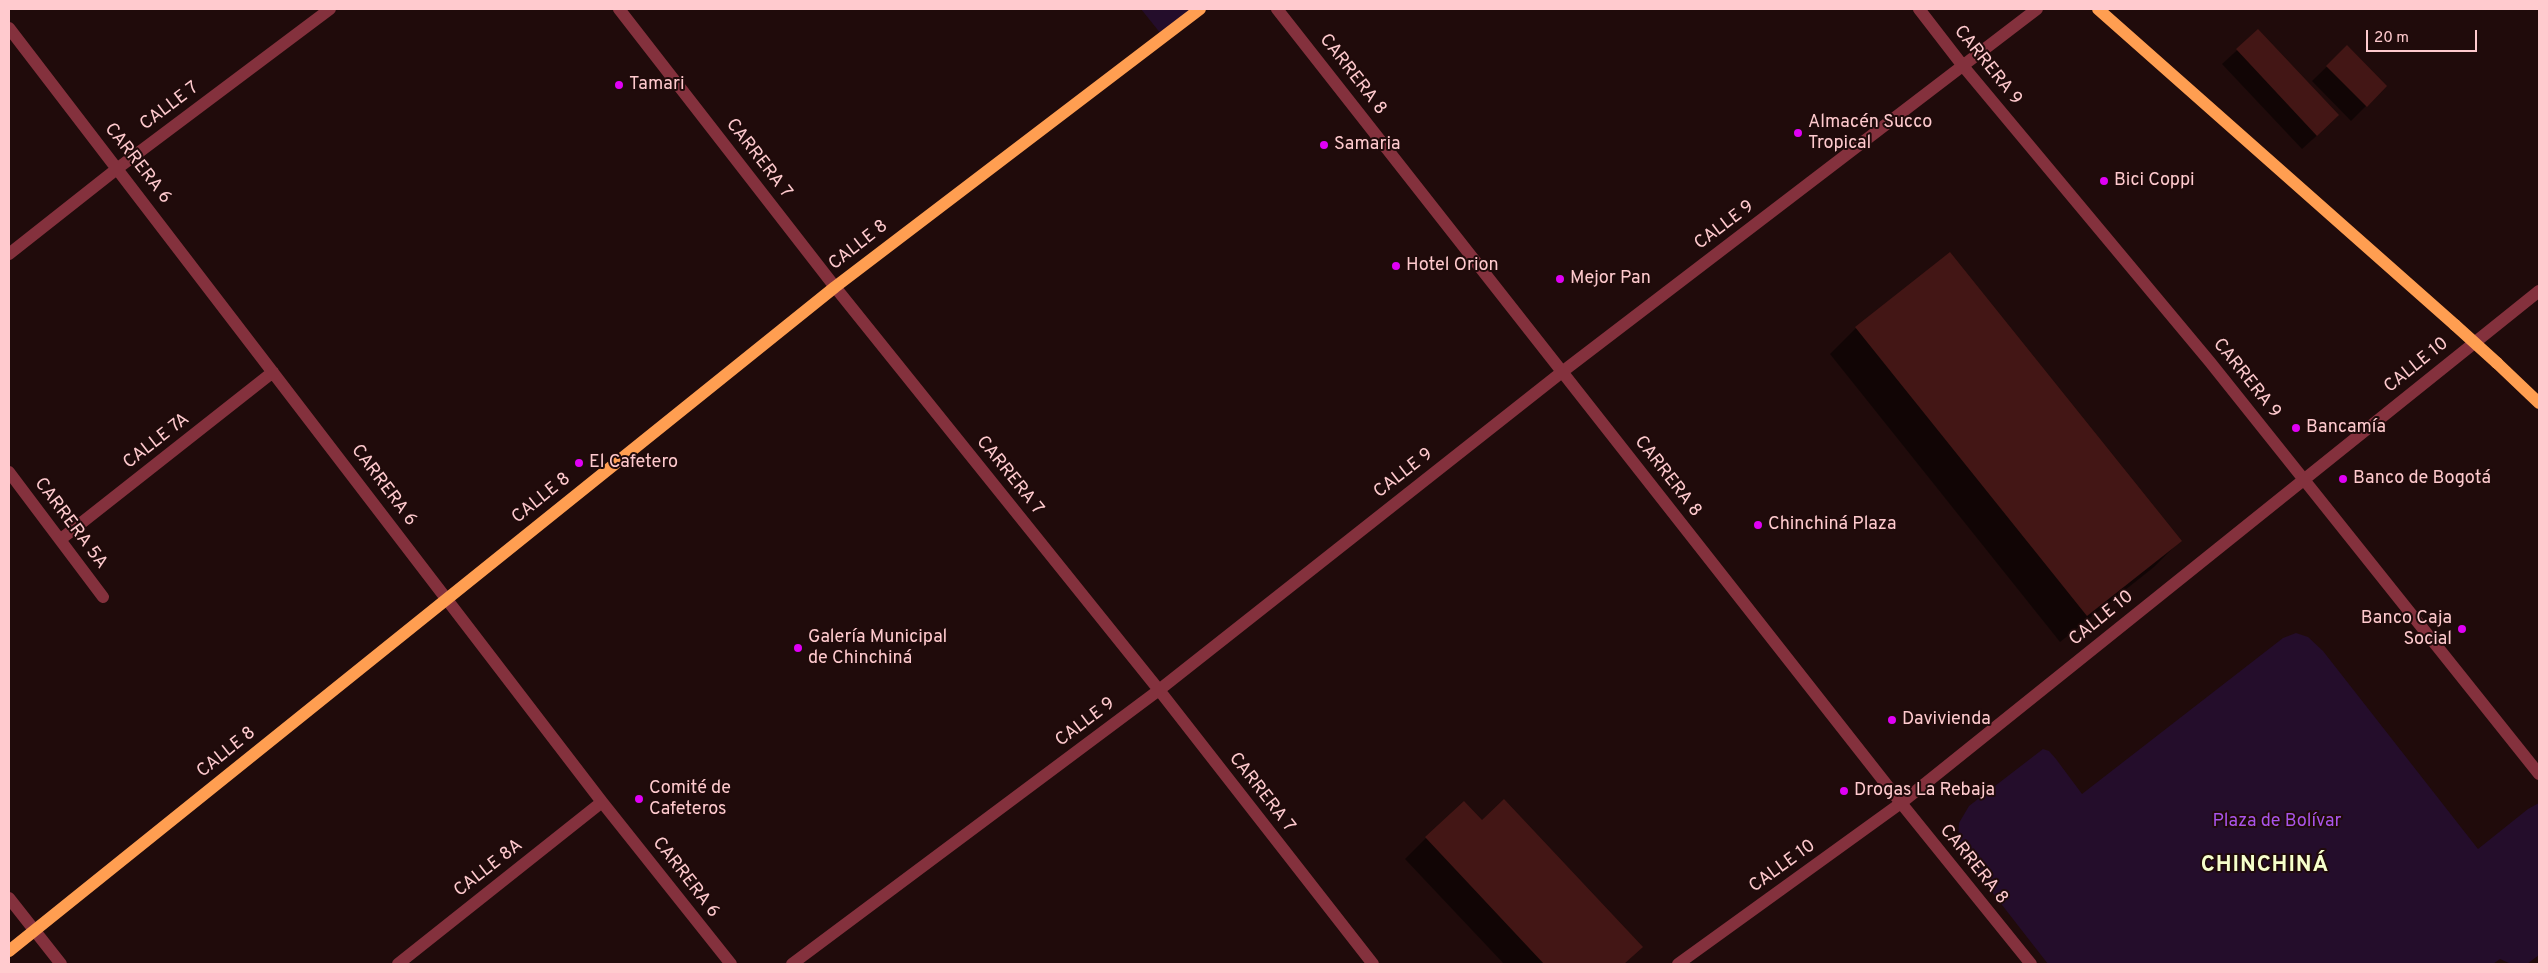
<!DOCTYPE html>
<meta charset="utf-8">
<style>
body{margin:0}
#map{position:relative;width:2548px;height:973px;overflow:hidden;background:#200b0b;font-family:Overpass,sans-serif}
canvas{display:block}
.frame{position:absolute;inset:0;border:10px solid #ffcace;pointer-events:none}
.scale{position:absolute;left:2366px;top:30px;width:111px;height:22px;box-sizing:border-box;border:2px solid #ffcace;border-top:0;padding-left:6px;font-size:15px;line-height:18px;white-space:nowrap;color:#ffcace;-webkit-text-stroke:4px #200b0b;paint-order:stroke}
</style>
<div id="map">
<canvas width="2548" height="973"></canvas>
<div class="frame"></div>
<div class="scale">20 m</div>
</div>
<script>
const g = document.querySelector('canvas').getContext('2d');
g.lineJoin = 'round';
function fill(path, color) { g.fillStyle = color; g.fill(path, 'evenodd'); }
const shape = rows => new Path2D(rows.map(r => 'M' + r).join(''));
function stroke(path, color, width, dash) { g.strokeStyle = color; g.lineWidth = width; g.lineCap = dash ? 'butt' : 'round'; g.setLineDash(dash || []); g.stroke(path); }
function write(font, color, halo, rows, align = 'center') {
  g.font = font + ' Overpass,sans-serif'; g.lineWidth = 4; g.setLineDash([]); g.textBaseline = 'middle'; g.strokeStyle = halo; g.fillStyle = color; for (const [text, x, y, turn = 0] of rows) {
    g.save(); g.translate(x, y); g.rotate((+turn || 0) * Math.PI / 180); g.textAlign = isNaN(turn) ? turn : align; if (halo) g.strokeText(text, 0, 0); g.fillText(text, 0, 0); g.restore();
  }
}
fill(shape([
 [1141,9,1193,9,1161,34],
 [2296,633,2308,637,2323,651,2478,849,2528,809,2539,803,2539,955,2527,964,2511,964,2500,959,2493,964,2048,964,1967,860,1958,841,1959,823,1969,806,2043,749,2049,751,2056,759,2082,794,2283,638]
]), '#240d2b');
fill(shape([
 [2258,31,2323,130,2302,149,2222,64],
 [2347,47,2386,86,2351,121,2312,81],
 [1856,328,2180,541,2154,567,2060,642,1830,354],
 [1482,822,1641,947,1623,964,1504,964,1405,859,1426,838]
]), '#0007');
fill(shape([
 [2258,29,2339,115,2317,136,2236,49],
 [2347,45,2387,86,2367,107,2326,66],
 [1950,252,2182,541,2087,616,1855,327],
 [1504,799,1643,947,1624,964,1544,964,1425,837,1464,801,1482,820]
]), '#431615');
stroke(shape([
 [619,9,835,287,1159,690,1373,964],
 [1277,9,1901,803,2031,964],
 [1919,9,1963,66,2210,362,2539,774],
 [9,28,602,802,731,964],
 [9,254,118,168,330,9],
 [9,472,103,597],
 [61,539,273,372],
 [9,898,61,964],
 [398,964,602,802],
 [792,964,1159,690,1562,372,2037,9],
 [1678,964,1901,803,2539,291]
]), '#84313d', 12);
stroke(shape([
 [2098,9,2455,325],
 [2497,363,2539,403],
 [9,951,835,287,1200,9]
]), '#ff9e51', 12);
stroke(shape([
 [2455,325,2497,363]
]), '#ff9e51', 12);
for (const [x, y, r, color] of [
 [619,85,5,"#e000f5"],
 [1798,133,5,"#e000f5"],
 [1324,145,5,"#e000f5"],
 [2104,181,5,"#e000f5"],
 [1396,266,5,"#e000f5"],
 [1560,279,5,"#e000f5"],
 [2296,428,5,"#e000f5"],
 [579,463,5,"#e000f5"],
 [2343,479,5,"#e000f5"],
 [1758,525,5,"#e000f5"],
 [2462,629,5,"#e000f5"],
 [798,648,5,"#e000f5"],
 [1892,720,5,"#e000f5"],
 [1844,791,5,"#e000f5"],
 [639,799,5,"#e000f5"]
]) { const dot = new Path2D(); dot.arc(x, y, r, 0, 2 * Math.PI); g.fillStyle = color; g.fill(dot); stroke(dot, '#200b0b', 2); }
write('18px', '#ffcace', '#200b0b', [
 ["CARRERA 9",1987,66,51],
 ["CARRERA 8",1352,75,52],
 ["CALLE 7",170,107,-37],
 ["CARRERA 7",758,159,52],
 ["CARRERA 6",137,164,52],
 ["CALLE 9",1725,226,-37],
 ["CALLE 8",859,246,-38],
 ["CALLE 10",2417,366,-39],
 ["CARRERA 9",2246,379,51],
 ["CALLE 7A",157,442,-38],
 ["CALLE 9",1404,474,-38],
 ["CARRERA 7",1009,476,51],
 ["CARRERA 8",1667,477,52],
 ["CARRERA 6",383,486,53],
 ["CALLE 8",542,499,-39],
 ["CARRERA 5A",70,524,53],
 ["CALLE 10",2102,619,-39],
 ["CALLE 9",1086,723,-37],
 ["CALLE 8",227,753,-39],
 ["CARRERA 7",1261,793,52],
 ["CARRERA 8",1973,865,51],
 ["CALLE 10",1783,867,-36],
 ["CALLE 8A",489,869,-38],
 ["CARRERA 6",685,878,52]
]);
write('18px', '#ffcace', '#200b0b', [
 ["Tamari",629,85],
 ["Almacén Succo",1808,123],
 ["Tropical",1808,144],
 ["Samaria",1334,145],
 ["Bici Coppi",2114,181],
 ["Hotel Orion",1406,266],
 ["Mejor Pan",1570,279],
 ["Bancamía",2306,428],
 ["El Cafetero",589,463],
 ["Banco de Bogotá",2353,479],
 ["Chinchiná Plaza",1768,525],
 ["Banco Caja",2452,619,"right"],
 ["Social",2452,640,"right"],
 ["Galería Municipal",808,638],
 ["de Chinchiná",808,659],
 ["Davivienda",1902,720],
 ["Comité de",649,789],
 ["Cafeteros",649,810],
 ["Drogas La Rebaja",1854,791]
], 'left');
write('18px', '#aa54eb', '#200b0b', [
 ["Plaza de Bolívar",2277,822]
]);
g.letterSpacing = '1px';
write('bold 22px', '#f6ffcc', '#200b0b', [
 ["CHINCHINÁ",2265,867]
]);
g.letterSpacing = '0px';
</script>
